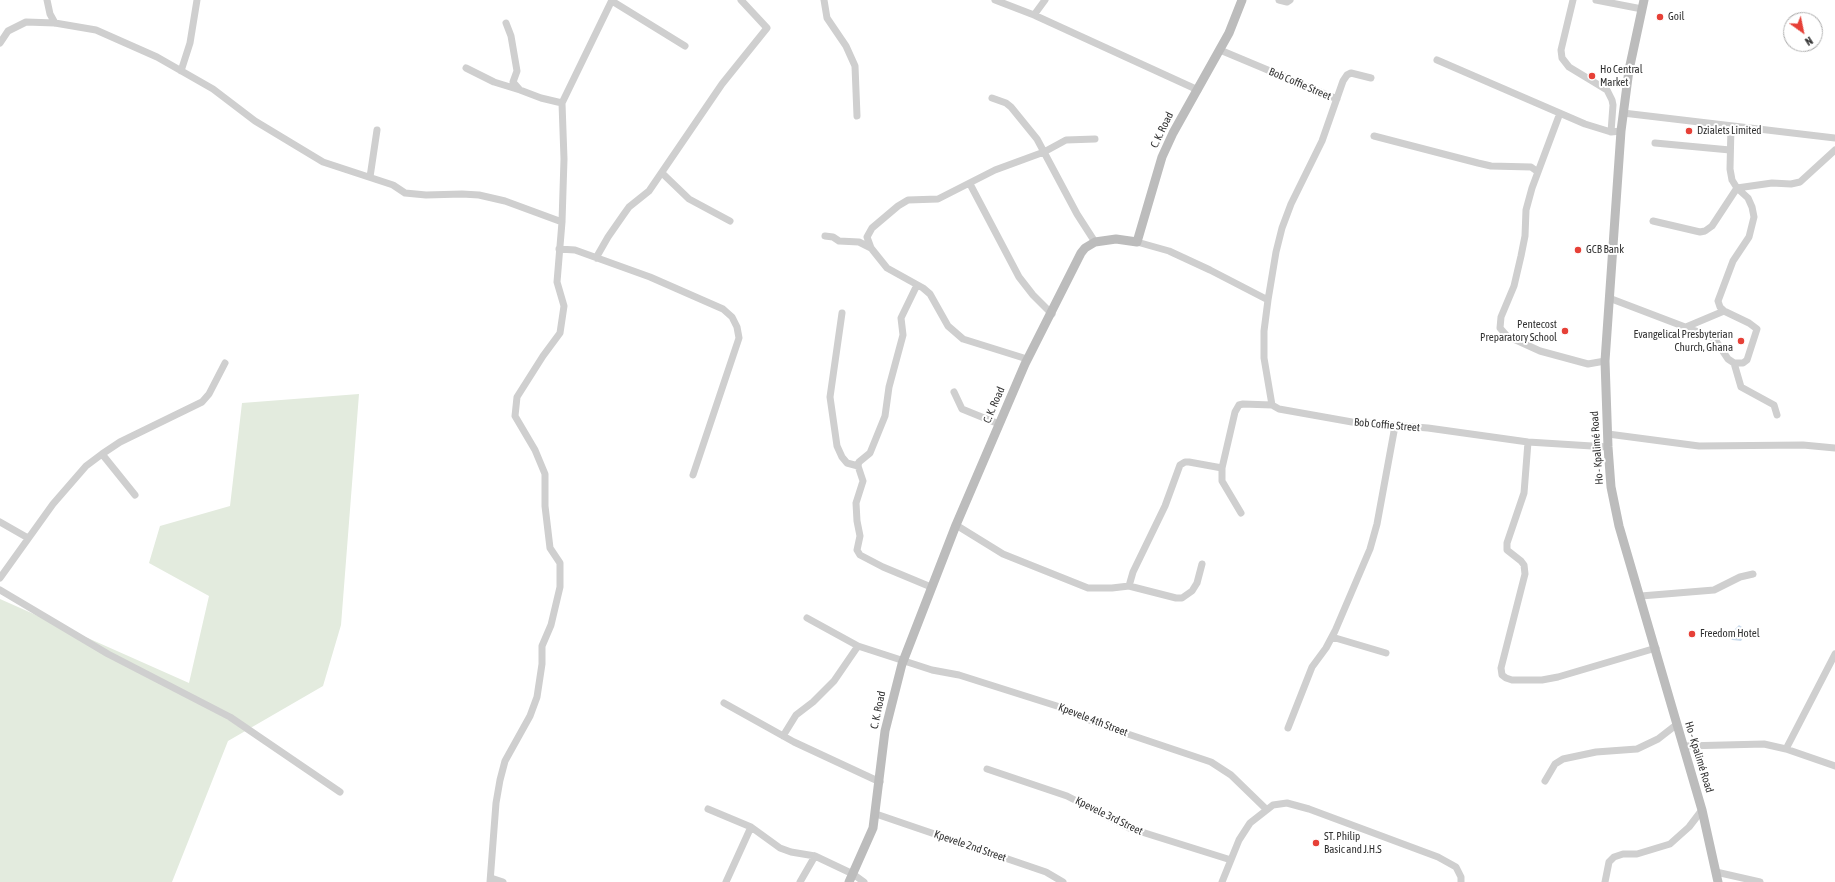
<!DOCTYPE html>
<meta charset="utf-8">
<style>
body{margin:0}
#map{position:relative;width:1835px;height:882px;overflow:hidden;background:#fff;font-family:"Asap Condensed",sans-serif}
canvas{display:block}
.north{position:absolute;left:1783px;top:12px;width:40px;height:40px;box-sizing:border-box;background:#fff;border:1px solid #adadad;border-radius:50%;rotate:147deg;font-size:11px;font-weight:700;line-height:16px;text-align:center;color:#323232}
.north::after{content:'';display:block;margin:auto;width:14px;height:18px;background:#e64037;clip-path:polygon(50% 0,100% 100%,50% 72%,0 100%)}
</style>
<div id="map">
<canvas width="1835" height="882"></canvas>
<div class="north">N</div>
</div>
<script>
const g = document.querySelector('canvas').getContext('2d');
g.lineJoin = 'round';
function fill(path, color) { g.fillStyle = color; g.fill(path, 'evenodd'); }
const shape = rows => new Path2D(rows.map(r => 'M' + r).join(''));
function stroke(path, color, width, dash) { g.strokeStyle = color; g.lineWidth = width; g.lineCap = dash ? 'butt' : 'round'; g.setLineDash(dash || []); g.stroke(path); }
function write(font, color, halo, rows, align = 'center') {
  g.font = font + ' "Asap Condensed",sans-serif'; g.lineWidth = 4; g.setLineDash([]); g.textBaseline = 'middle'; g.strokeStyle = halo; g.fillStyle = color; for (const [text, x, y, turn = 0] of rows) {
    g.save(); g.translate(x, y); g.rotate((+turn || 0) * Math.PI / 180); g.textAlign = isNaN(turn) ? turn : align; if (halo) g.strokeText(text, 0, 0); g.fillText(text, 0, 0); g.restore();
  }
}
fill(shape([
 [359,394,341,625,323,686,228,741,172,882,0,882,0,599,189,683,209,596,149,563,160,526,230,506,242,403]
]), '#e3ebde');
fill(shape([
 [1739,625,1742,627,1741,632,1743,638,1741,641,1732,640,1729,636,1731,633]
]), '#cddded');
stroke(shape([
 [47,0,50,14,55,23],
 [824,0,827,18,846,46,855,66,857,116],
 [995,0,1034,15,1198,90],
 [1279,0,1287,2,1290,0],
 [1573,0,1561,50,1562,58,1569,67,1607,90,1612,100,1613,105,1611,132],
 [1596,0,1642,9],
 [612,1,685,46],
 [1034,15,1045,0],
 [506,23,511,36,517,71,513,82,520,90,541,98,562,103],
 [0,43,8,31,26,22,55,23,96,30,157,57,213,89,255,121,323,162,393,185,405,193,426,195,462,194,479,195,505,201,562,222],
 [1220,50,1337,99],
 [1437,60,1585,124,1611,132,1621,131],
 [466,68,494,82,520,90],
 [181,71,190,43,197,0],
 [992,98,1006,103,1011,107,1037,139,1077,214,1095,242],
 [1560,113,1532,188,1526,210,1525,236,1521,256,1514,286,1501,317,1500,328,1507,336,1540,351,1588,364,1605,361],
 [1623,113,1835,138],
 [1374,136,1478,163,1491,166,1531,167,1538,172],
 [1655,143,1730,150],
 [662,173,689,199,730,221],
 [370,177,377,130],
 [970,184,1019,277,1033,295,1052,314],
 [1653,221,1700,232,1705,231,1712,226,1737,188,1772,183,1791,184,1800,182,1835,150],
 [825,236,833,237,839,241,859,242,871,248,887,268,923,288,930,294,948,326,963,339,1027,359],
 [1137,242,1169,251,1210,270,1268,300,1264,331,1264,358,1272,405,1279,409,1352,422,1428,428,1528,442,1608,447],
 [871,248,867,237,872,228,898,206,908,200,938,199,995,170,1044,152,1066,140,1095,139],
 [559,249,575,250,650,277,723,309,732,317,737,327,739,338,693,475],
 [596,258,608,237,624,214,629,207,649,191,722,84,767,28,741,0],
 [917,285,901,318,903,335,889,387,885,416,870,453,859,462,858,466,863,481,856,503,857,521,860,536,857,550,860,555,883,567,931,587],
 [1609,298,1714,338,1728,359,1734,363,1743,363,1747,360,1757,329,1749,323,1724,311,1720,307,1718,301,1733,261,1749,237,1754,217,1752,207,1748,198,1737,188,1732,180,1730,169,1731,126],
 [1268,300,1276,252,1282,228,1291,204,1322,141,1343,81,1347,75,1351,73,1371,78],
 [842,313,830,397,837,446,842,457,847,463,858,466],
 [1686,327,1724,311],
 [1734,363,1741,387,1774,405,1777,415],
 [954,392,962,409,999,424],
 [1608,434,1699,446,1803,445,1835,448],
 [1528,442,1524,493,1507,543,1507,550,1521,561,1524,565,1525,574,1501,668,1502,675,1506,678,1512,680,1542,680,1558,677,1656,648],
 [102,454,135,495],
 [1241,513,1222,481,1222,468,1235,412,1239,405,1243,404,1272,405],
 [0,522,28,538],
 [956,525,1003,554,1088,588,1112,588,1129,586,1176,598,1182,598,1192,591,1197,583,1202,564],
 [0,578,53,504,86,466,102,454,120,442,202,402,209,394,225,363],
 [1129,586,1133,572,1165,506,1180,465,1185,462,1189,462,1222,468],
 [0,590,108,654,230,717,340,792],
 [1641,596,1714,590,1740,577,1753,574],
 [807,618,858,646],
 [1332,637,1386,653],
 [724,703,794,742,880,782],
 [1288,728,1312,667,1326,648,1335,631,1370,549,1377,524,1395,426],
 [783,736,796,715,813,702,834,681,858,646,932,670,959,675,1060,707,1101,725,1211,762,1231,775,1266,809],
 [1684,746,1764,744,1786,749,1835,766],
 [1786,749,1835,654],
 [987,769,1067,796,1129,828,1231,860],
 [1545,781,1555,764,1563,759,1596,752,1637,749,1658,739,1676,725],
 [708,809,751,827,780,848,791,852,815,856,853,874,864,882],
 [876,814,1046,872,1063,882],
 [1716,872,1760,882],
 [491,878,503,882],
 [490,882,496,803,500,780,505,761,530,716,537,697,542,664,542,646,551,625,560,587,560,563,550,548,545,506,545,474,535,450,515,416,517,397,543,356,560,333,564,306,557,282,562,222,564,159,562,103,612,0],
 [726,882,751,827],
 [800,882,815,856],
 [1222,882,1239,840,1250,823,1273,805,1287,803,1309,809,1438,857,1456,867,1461,877,1461,882],
 [1605,882,1609,862,1614,857,1623,854,1637,854,1670,844,1689,827,1702,810]
]), '#cfcfcf', 7);
stroke(shape([
 [1644,0,1629,70,1621,131,1605,361,1608,447,1611,487,1619,526,1702,810,1718,882],
 [849,882,873,828,885,731,902,664,956,525,1025,364,1081,253,1085,248,1095,242,1116,239,1137,242,1162,157,1173,133,1229,33,1242,0]
]), '#bcbcbc', 9);
for (const [x, y, r, color] of [
 [1660,17,4,"#e64037"],
 [1592,76,4,"#e64037"],
 [1689,131,4,"#e64037"],
 [1578,250,4,"#e64037"],
 [1565,331,4,"#e64037"],
 [1741,341,4,"#e64037"],
 [1692,634,4,"#e64037"],
 [1316,843,4,"#e64037"]
]) { const dot = new Path2D(); dot.arc(x, y, r, 0, 2 * Math.PI); g.fillStyle = color; g.fill(dot); stroke(dot, '#fff', 1.5); }
write('11px', '#323232', '#fff', [
 ["Goil",1668,17],
 ["Ho Central",1600,70],
 ["Market",1600,83],
 ["Dzialets Limited",1697,131],
 ["GCB Bank",1586,250],
 ["Pentecost",1557,325,"right"],
 ["Preparatory School",1557,338,"right"],
 ["Evangelical Presbyterian",1733,335,"right"],
 ["Church, Ghana",1733,348,"right"],
 ["Freedom Hotel",1700,634],
 ["ST. Philip",1324,837],
 ["Basic and J.H.S",1324,850]
], 'left');
write('11px', '#323232', '#fff', [
 ["Bob Coffie Street",1300,84,23],
 ["C. K. Road",1162,130,-64],
 ["C. K. Road",994,405,-67],
 ["Bob Coffie Street",1387,425,5],
 ["Ho - Kpalimé Road",1597,448,-94],
 ["C. K. Road",878,710,-78],
 ["Kpevele 4th Street",1093,720,21],
 ["Ho - Kpalimé Road",1699,757,73],
 ["Kpevele 3rd Street",1109,816,26],
 ["Kpevele 2nd Street",970,846,19]
]);
</script>
